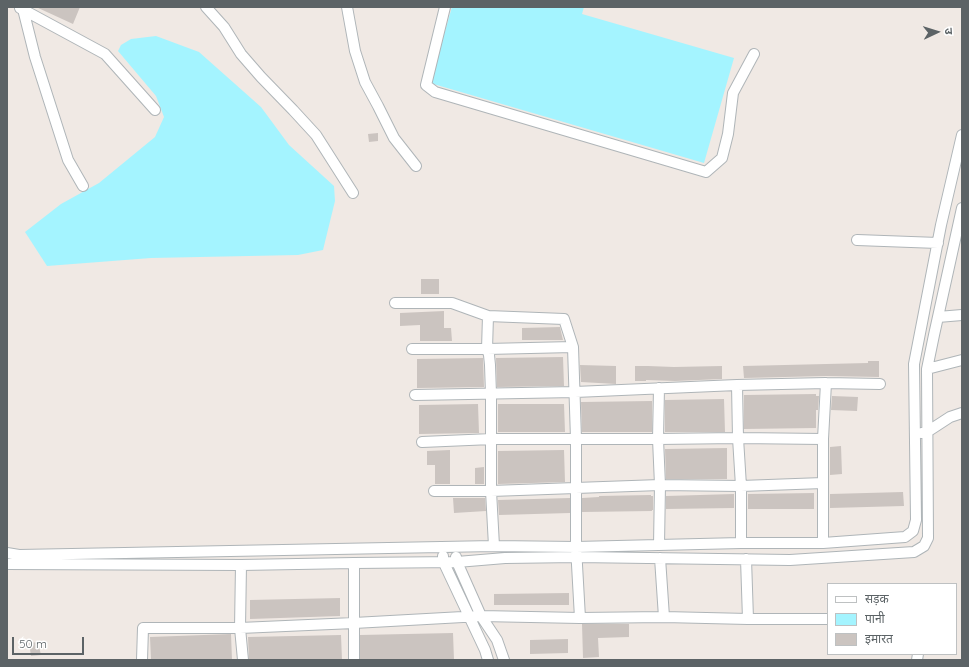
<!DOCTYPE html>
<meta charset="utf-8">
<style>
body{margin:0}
#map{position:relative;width:969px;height:667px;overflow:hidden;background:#f0e9e4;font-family:Quicksand,"Noto Sans Devanagari",sans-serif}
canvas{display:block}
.frame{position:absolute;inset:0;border:8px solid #5c6366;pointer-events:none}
.legend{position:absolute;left:827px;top:583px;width:130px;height:72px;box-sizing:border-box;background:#fff;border:1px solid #bec1c2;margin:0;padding:5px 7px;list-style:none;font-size:12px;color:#5c6366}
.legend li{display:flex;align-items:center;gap:8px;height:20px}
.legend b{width:20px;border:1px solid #bec1c2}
.north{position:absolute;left:917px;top:12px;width:40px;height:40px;-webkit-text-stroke:3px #fff;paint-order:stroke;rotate:86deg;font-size:11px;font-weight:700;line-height:16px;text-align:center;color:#5c6366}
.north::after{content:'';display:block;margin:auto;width:14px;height:18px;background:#5c6366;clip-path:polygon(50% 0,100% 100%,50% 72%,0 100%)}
.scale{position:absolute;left:12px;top:637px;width:72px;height:18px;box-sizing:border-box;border:2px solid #5c6366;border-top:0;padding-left:5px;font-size:12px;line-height:14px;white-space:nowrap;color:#5c6366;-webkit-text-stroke:3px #fff;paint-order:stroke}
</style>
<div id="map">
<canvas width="969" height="667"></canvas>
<div class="frame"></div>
<ul class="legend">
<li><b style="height:5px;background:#fff"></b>सड़क</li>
<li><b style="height:11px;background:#a4f4ff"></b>पानी</li>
<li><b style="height:11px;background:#cbc4c0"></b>इमारत</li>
</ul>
<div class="north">उ</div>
<div class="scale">50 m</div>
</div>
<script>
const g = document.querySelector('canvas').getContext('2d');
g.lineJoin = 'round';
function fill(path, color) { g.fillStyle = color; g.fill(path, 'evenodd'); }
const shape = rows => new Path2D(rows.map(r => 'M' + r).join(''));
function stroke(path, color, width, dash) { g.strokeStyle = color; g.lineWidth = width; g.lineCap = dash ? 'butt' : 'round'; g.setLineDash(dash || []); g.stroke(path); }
fill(shape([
 [452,7,584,7,582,14,734,58,704,163,430,83],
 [156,36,199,52,261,107,289,145,334,186,335,201,323,250,298,255,151,258,47,266,25,232,61,204,99,183,155,137,164,117,156,96,118,51,121,45,131,39]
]), '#a4f4ff');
fill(shape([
 [36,7,80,7,73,24],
 [378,133,378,141,369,142,368,134],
 [421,279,439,279,439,294,421,294],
 [444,311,444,328,451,328,452,341,420,341,420,325,400,326,400,313],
 [560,327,562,336,563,340,522,340,522,328],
 [563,357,564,386,497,387,496,358],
 [483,358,484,387,417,388,417,359],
 [868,361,879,361,879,377,826,376,744,378,743,366,868,363],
 [580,365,616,366,616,384,581,382],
 [635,366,648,366,674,367,722,366,722,379,675,381,646,380,646,381,635,381],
 [816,394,816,396,819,396,818,410,816,410,816,428,744,429,744,395],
 [832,396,858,397,857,411,831,410],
 [724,399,725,432,665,432,665,400],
 [652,401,652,432,582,432,581,402],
 [478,404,479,433,419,434,419,405],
 [498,404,564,404,565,432,498,432],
 [841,446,842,474,830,475,830,447],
 [727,448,727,479,666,479,665,449],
 [450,450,450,484,435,484,435,465,427,465,427,451],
 [564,450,565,482,498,484,498,451],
 [484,467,484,484,475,484,475,468],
 [903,492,904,506,830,508,830,494],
 [814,493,814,509,748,509,748,494],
 [734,494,734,508,666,509,666,496],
 [651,495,651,496,653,496,653,510,652,510,652,511,582,512,582,498,599,497,599,496],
 [453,498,485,498,486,511,454,513],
 [570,498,570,513,499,515,498,500],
 [569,593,569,605,494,605,494,594],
 [340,598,340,616,250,619,250,600],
 [582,624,629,624,629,637,598,638,599,657,583,658],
 [453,633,454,660,360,660,360,635],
 [231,634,232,660,151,660,150,637],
 [341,635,342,660,249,660,248,637],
 [568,639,568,653,530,654,530,640],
 [38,642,41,655,31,656,29,643]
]), '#cbc4c0');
const minor = shape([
 [206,7,224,27,241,54,261,77,293,110,316,135,353,193],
 [347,7,355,51,365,82,378,106,394,138,416,166],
 [445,7,426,85,435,92,706,172,722,158,728,134,733,93,754,54],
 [20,8,105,54,155,110],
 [23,9,35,57,68,160,83,186],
 [857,240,938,243],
 [488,316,487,349,489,355,490,365,491,394,491,491,494,546],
 [938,317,962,315],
 [412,349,487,349,573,347],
 [927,369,962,360],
 [737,385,738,438,741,486,741,543],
 [415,395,575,392,737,385,826,383,880,384],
 [922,433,927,432,950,417,962,413],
 [422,442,492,439,658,439,738,438,823,439],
 [434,491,491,491,660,485,741,486,823,483],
 [823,543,823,439,826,383],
 [659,545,660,485,658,439,659,388],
 [7,553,19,555,494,546,576,547,741,543,823,543,905,537,913,531,916,520,914,364,941,225,962,135],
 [443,556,443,561,485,650,488,660],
 [456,557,457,562,481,616,497,640,504,660],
 [660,558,664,617],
 [746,559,748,619],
 [354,563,354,660],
 [7,564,241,565,354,563,457,562,505,558,577,557,790,560,914,552,924,546,928,538,927,369,934,335,962,208],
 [241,565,240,628,243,660],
 [580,618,664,617,748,619,828,619],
 [142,660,143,628,240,628,354,623,481,616,580,618,576,547,576,439,573,347,564,319,488,316,452,303,395,303],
 [917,660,918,654]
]);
stroke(minor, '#afb5b8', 12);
stroke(minor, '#fff', 10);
</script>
